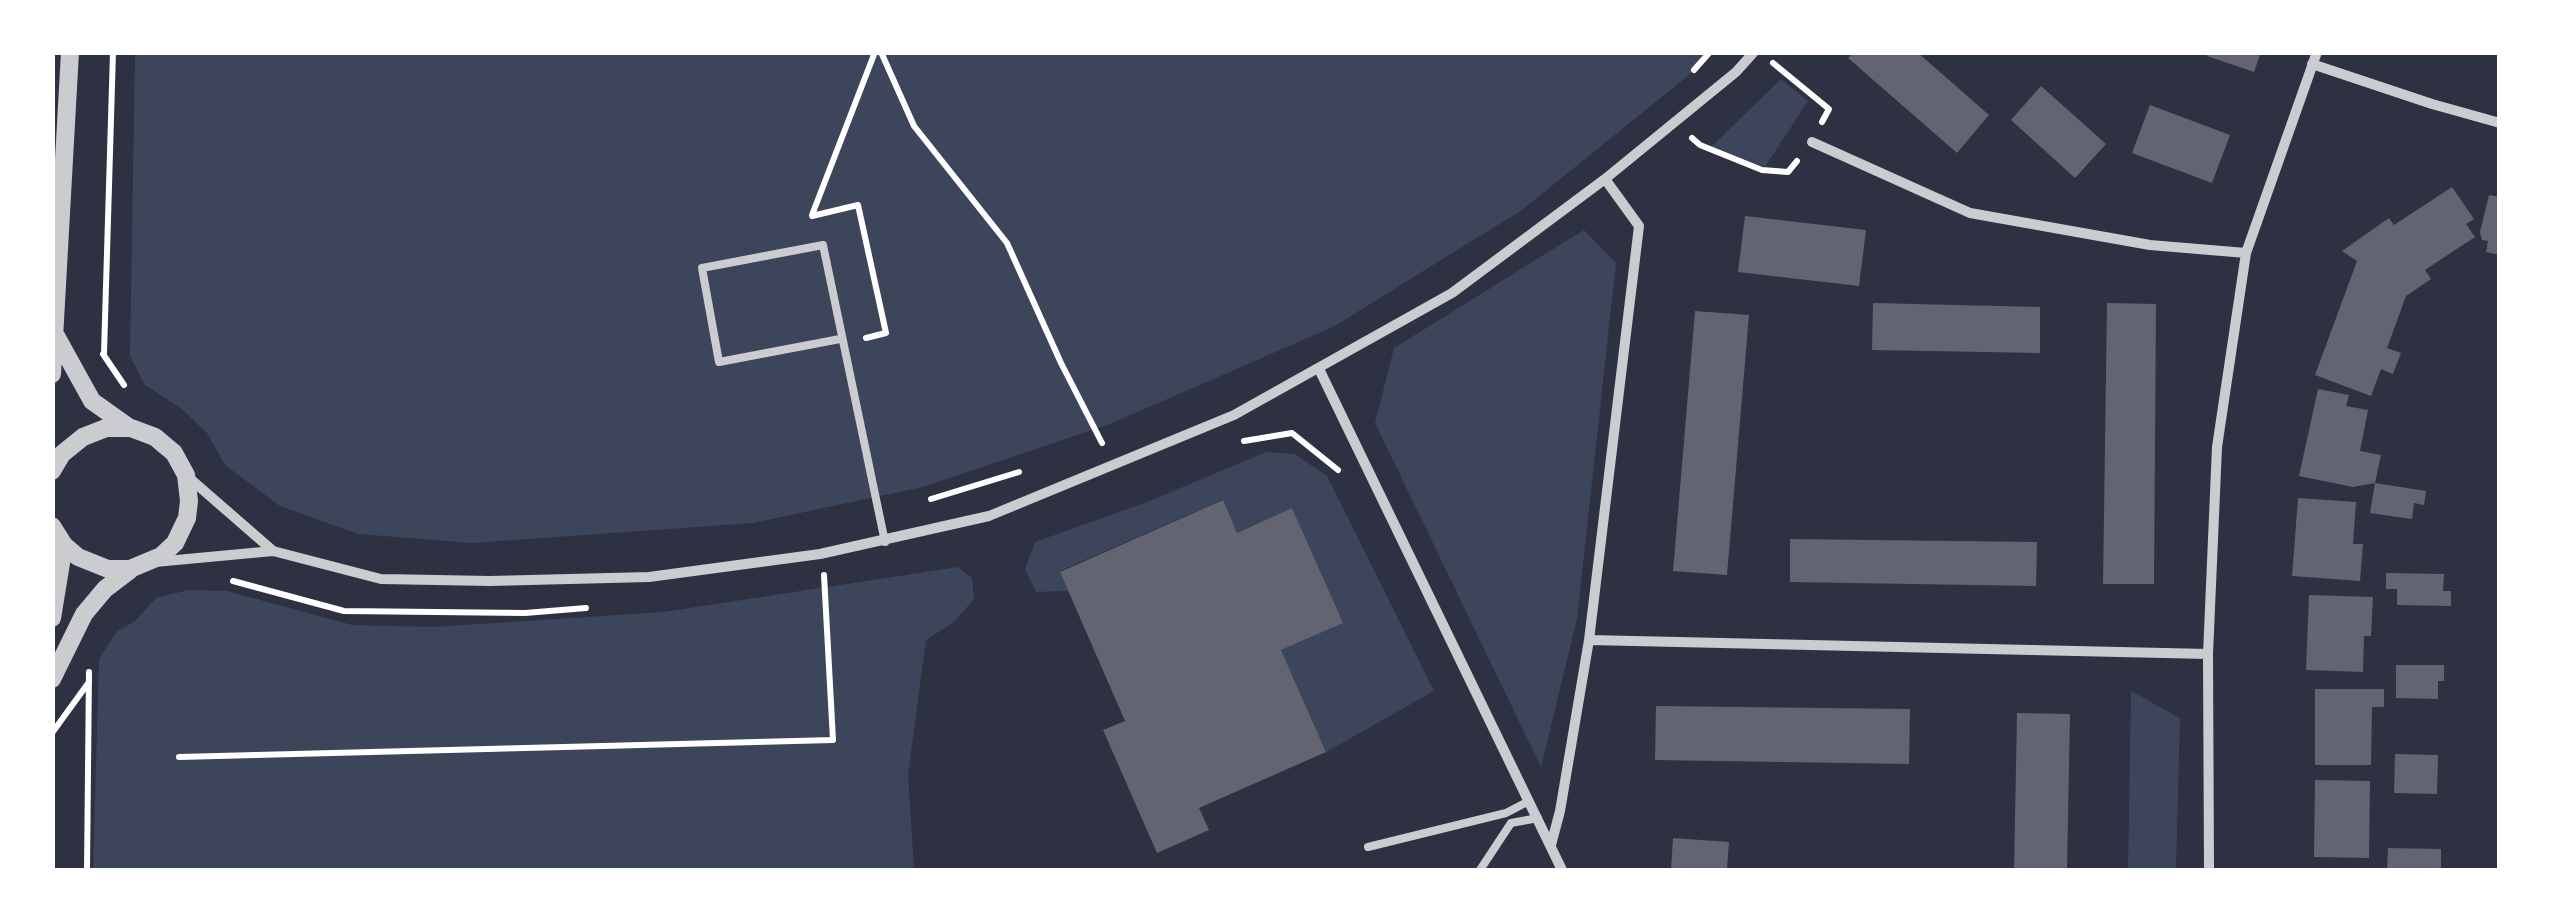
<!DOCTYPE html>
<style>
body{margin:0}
#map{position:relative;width:2552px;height:923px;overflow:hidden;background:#2d3142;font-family:Quicksand,sans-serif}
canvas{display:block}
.frame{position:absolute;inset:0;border:55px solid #fff;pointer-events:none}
</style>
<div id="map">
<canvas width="2552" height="923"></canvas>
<div class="frame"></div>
</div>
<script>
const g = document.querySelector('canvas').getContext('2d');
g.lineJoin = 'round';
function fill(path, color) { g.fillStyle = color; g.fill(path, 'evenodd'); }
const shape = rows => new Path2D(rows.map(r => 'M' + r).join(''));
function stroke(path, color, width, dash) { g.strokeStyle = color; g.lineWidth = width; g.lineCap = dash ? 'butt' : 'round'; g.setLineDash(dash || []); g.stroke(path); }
fill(shape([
 [135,53,1710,53,1689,75,1522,210,1333,327,1110,424,923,487,753,523,472,543,358,534,280,506,225,465,207,433,182,409,145,385,130,356],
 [1781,79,1808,101,1765,167,1711,147],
 [1584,230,1616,263,1577,619,1541,767,1375,423,1394,348],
 [1266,452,1295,454,1327,476,1434,691,1326,752,1281,650,1342,623,1292,508,1237,533,1222,500,1060,571,1068,591,1036,592,1025,569,1035,542,1147,502],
 [958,567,972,578,974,599,954,622,926,640,908,775,914,870,93,870,99,659,116,632,135,621,156,598,188,590,227,591,352,625,433,627,663,612],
 [2131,691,2180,718,2176,870,2128,870]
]), '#3c4559');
fill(shape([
 [1854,52,1917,52,1989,115,1957,153,1848,58],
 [2209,52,2261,52,2254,72,2207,56],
 [2041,86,2106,144,2075,178,2011,120],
 [2150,105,2230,135,2212,183,2132,153],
 [2452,187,2474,219,2466,224,2475,237,2425,270,2431,279,2406,296,2387,348,2401,353,2393,374,2381,369,2371,396,2315,375,2357,261,2342,251,2389,218,2394,225],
 [2489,195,2500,197,2500,255,2486,252,2488,241,2482,240,2480,232],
 [1745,216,1866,230,1859,286,1738,272],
 [1873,303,2040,307,2040,353,1872,350],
 [2107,303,2156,304,2154,584,2103,584],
 [1695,311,1749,315,1727,575,1673,571],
 [2318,389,2349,395,2346,406,2368,410,2360,451,2381,455,2375,483,2426,491,2424,505,2414,503,2412,519,2370,513,2375,483,2353,487,2299,476],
 [2298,498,2356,502,2353,544,2363,544,2360,581,2292,576],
 [1223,500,1237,533,1292,508,1343,623,1281,650,1326,752,1199,808,1209,830,1157,853,1103,730,1125,721,1060,572],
 [1790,539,2037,542,2036,586,1790,582],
 [2386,573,2444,574,2443,591,2451,591,2451,606,2397,605,2397,589,2386,589],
 [2309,595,2373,597,2371,636,2364,636,2363,672,2306,670],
 [2396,665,2444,665,2444,681,2438,681,2438,699,2396,698],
 [2315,689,2384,689,2384,707,2372,707,2371,765,2315,765],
 [1656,706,1910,709,1909,764,1655,760],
 [2017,713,2070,714,2067,870,2014,870],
 [2395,754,2438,755,2437,794,2394,793],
 [2315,780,2370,781,2369,858,2314,857],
 [1673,838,1729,842,1727,870,1671,870],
 [2388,848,2441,849,2441,869,2387,870]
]), '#626471');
stroke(shape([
 [881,52,914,126,1007,243,1061,363,1102,443],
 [1773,63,1829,109,1822,122],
 [1694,70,1710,52],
 [1692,138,1700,145,1762,170,1788,172,1797,161],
 [812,215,875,52],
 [812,216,858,205,886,333,866,338],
 [104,353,113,52],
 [103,354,124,385],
 [1244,441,1292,433,1338,470],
 [931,499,1019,472],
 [233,581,344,611,525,613,586,608],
 [52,733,89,682],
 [179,757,833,740,824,575],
 [87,870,89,672]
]), '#fff', 6);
stroke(shape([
 [840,339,719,362,702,268,823,245,885,542],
 [1368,847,1506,813,1529,801],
 [1480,870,1511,823,1538,818]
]), '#caccd0', 8);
stroke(shape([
 [2312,64,2432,104,2500,123],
 [1812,142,1970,213,2150,245,2246,253],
 [1319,369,1562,870],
 [187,476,272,550],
 [155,562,273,551,381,579,490,581,649,577,820,554,989,516,1234,415,1452,293,1605,179,1736,72,1754,52],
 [1589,640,2208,654],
 [1551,845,1560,811,1589,640,1639,226,1605,179],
 [2209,870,2208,654,2217,447,2246,253,2317,52]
]), '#caccd0', 10);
stroke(shape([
 [55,334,92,401,130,428],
 [52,374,70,52],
 [52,471,62,454,83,437,106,428,131,428,155,437,174,453,186,475,189,501,187,518,175,543,161,556,130,569,108,569,78,557,64,545,52,526],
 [52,618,64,545],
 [52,679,84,614,105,589,130,570]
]), '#caccd0', 18);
</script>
